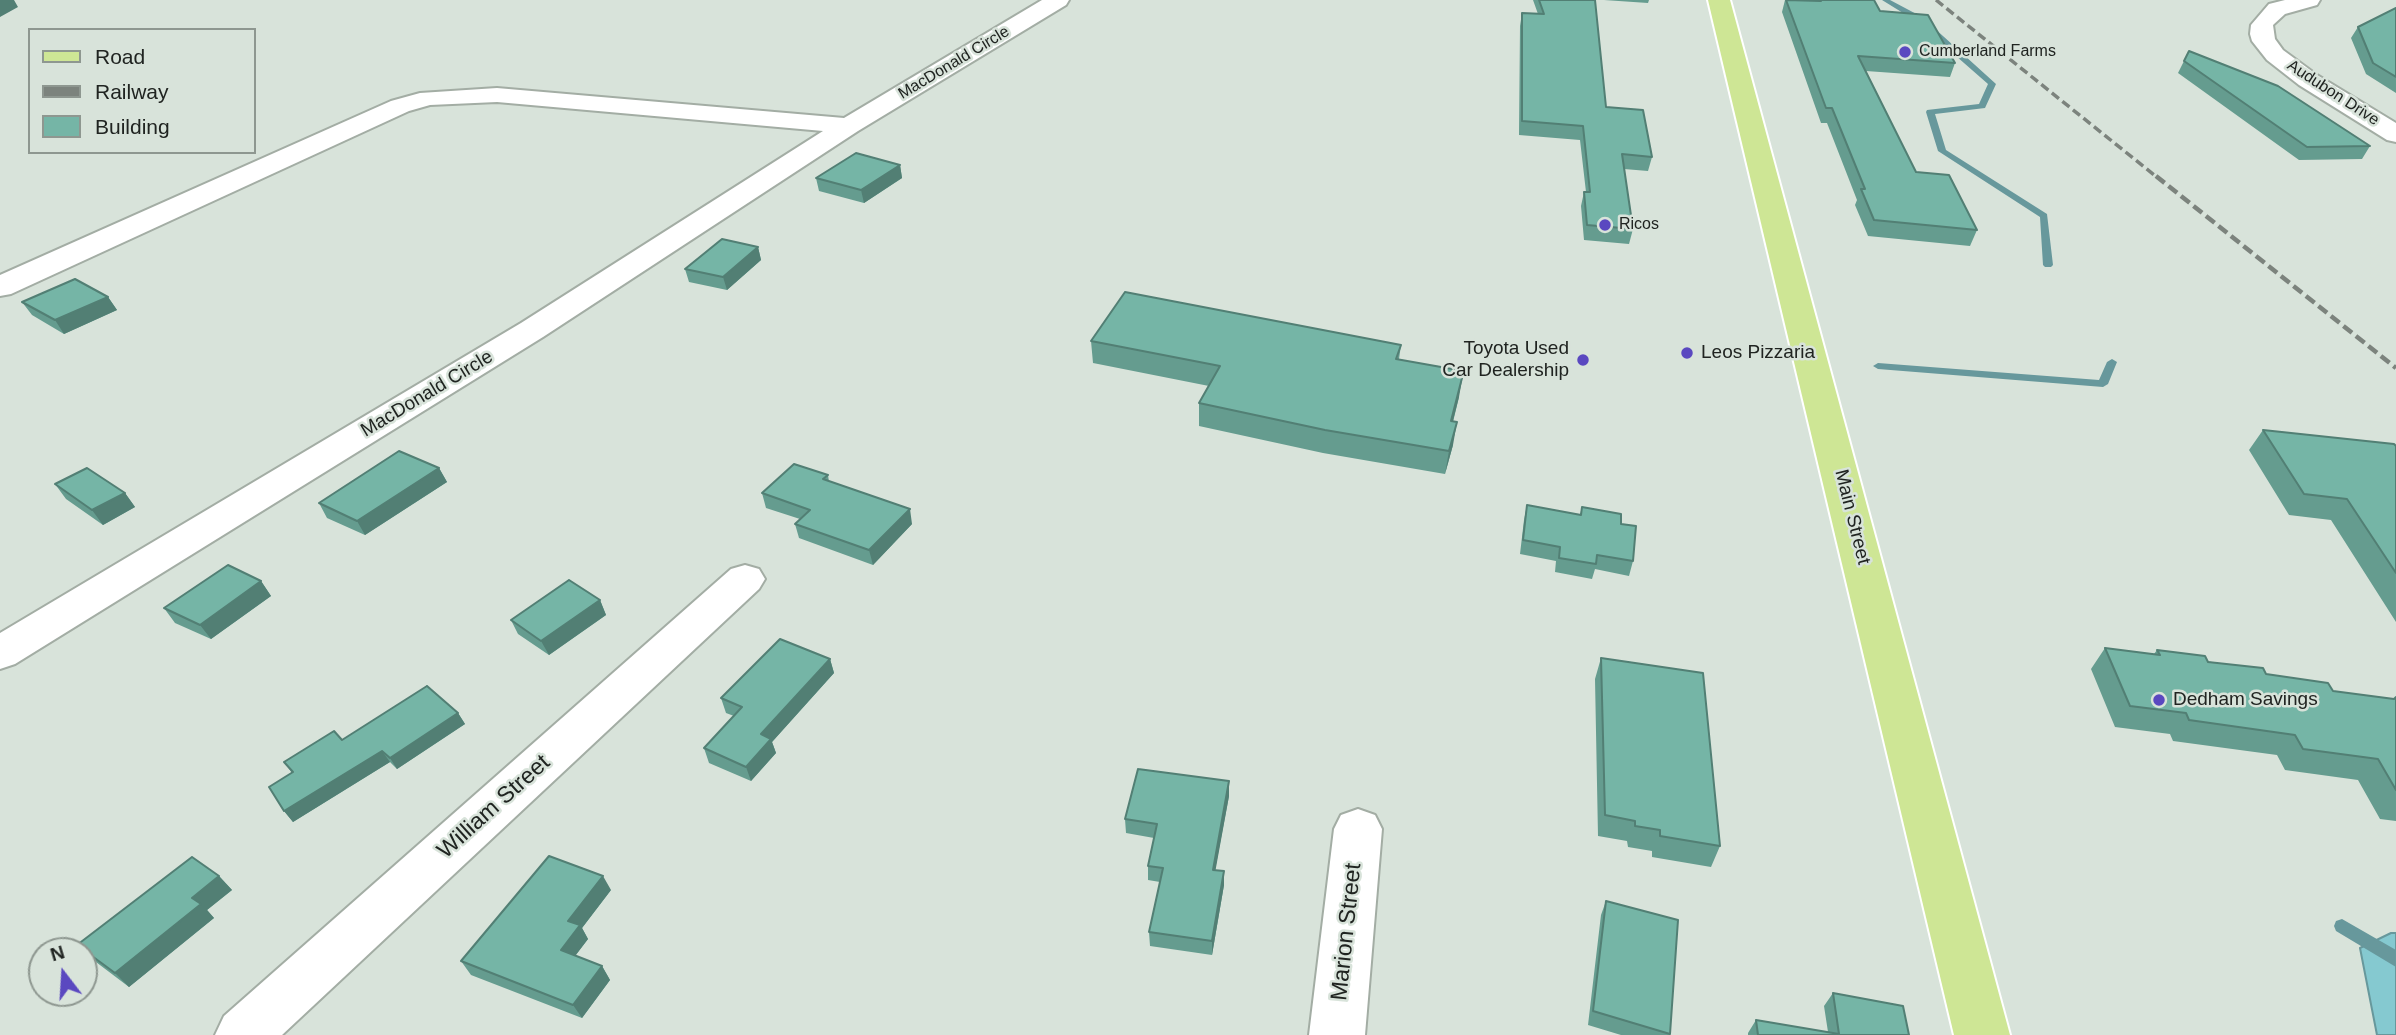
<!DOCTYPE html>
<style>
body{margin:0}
#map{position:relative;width:2396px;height:1035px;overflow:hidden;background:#d8e3da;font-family:Arial,sans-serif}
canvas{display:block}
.legend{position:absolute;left:28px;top:28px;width:228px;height:126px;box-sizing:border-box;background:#d8e3da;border:2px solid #8e9790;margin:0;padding:9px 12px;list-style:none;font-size:21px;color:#202421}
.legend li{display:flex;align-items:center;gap:14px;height:35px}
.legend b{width:35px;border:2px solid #8e9790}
.north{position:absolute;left:28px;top:937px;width:70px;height:70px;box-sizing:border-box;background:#d8e3da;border:2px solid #8e9790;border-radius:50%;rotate:343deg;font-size:19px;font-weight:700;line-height:28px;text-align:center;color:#202421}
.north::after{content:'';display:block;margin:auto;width:24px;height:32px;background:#5a48c0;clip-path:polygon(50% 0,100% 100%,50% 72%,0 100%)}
</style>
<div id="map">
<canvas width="2396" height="1035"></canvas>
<ul class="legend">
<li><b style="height:9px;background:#cee695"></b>Road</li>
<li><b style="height:9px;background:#7c837d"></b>Railway</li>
<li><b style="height:19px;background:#75b5a6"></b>Building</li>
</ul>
<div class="north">N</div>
</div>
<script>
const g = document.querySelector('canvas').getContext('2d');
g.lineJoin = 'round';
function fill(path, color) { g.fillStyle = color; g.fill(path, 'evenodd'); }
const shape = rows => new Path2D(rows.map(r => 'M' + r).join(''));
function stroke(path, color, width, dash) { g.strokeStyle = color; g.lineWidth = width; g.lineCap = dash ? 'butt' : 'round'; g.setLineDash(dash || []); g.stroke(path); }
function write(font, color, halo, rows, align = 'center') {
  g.font = font + ' Arial,sans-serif'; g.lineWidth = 5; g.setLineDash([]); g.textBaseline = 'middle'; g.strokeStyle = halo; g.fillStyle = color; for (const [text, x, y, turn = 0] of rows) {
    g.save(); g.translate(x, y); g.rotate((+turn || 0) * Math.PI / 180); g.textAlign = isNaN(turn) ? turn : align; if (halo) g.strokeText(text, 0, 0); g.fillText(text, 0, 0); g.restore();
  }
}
const water = shape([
 [2391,933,2396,933,2396,1035,2377,1035,2360,948,2391,933]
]);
fill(water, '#85c9d0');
stroke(water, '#67989c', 2);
fill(shape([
 [1882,0,1890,0,1922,17,1996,84,1985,108,1935,114,1946,150,2047,214,2053,265,2051,267,2045,267,2043,265,2040,217,1938,151,1926,112,1927,110,1979,104,1988,84,1916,21,1882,0],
 [2112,359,2117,362,2108,384,2103,387,1878,369,1873,366,1878,363,2099,380,2107,362,2112,359],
 [2342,919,2396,950,2396,967,2336,931,2334,926,2336,921,2342,919]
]), '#67989c');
const minor = shape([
 [1042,0,1069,0,1066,5,858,131,543,337,15,664,0,669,0,633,521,323,823,131,497,102,430,105,409,111,11,294,0,296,0,275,391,101,420,93,497,88,844,118,1042,0],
 [2285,0,2320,0,2317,5,2285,14,2273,25,2275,39,2283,50,2317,75,2396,123,2396,142,2387,140,2299,85,2267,60,2252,41,2250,34,2251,25,2269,4,2285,0],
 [745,565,759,569,765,579,759,589,282,1035,215,1035,224,1016,731,569,745,565],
 [1358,809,1375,815,1382,829,1365,1035,1309,1035,1334,829,1341,815,1358,809]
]);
const major = shape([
 [1708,0,1730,0,2010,1035,1954,1035,1708,0]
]);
stroke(minor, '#a3ada4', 4);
stroke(major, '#fff', 4);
fill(minor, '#fff');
fill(major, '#cee695');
stroke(shape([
 [1936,0,2158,178]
]), '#7c837d', 3.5, [9, 4.5]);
stroke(shape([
 [2156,176,2396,368]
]), '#7c837d', 4.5, [11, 5]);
fill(shape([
 [1533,0,1595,0,1606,107,1652,157,1648,171,1624,169,1633,229,1629,244,1584,240,1581,206,1584,192,1586,192,1580,140,1519,135,1520,26,1522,13,1538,14],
 [1604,0,1649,0,1648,3],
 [1785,0,1874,0,1880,11,1955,63,1950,77,1866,71,1916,172,1977,230,1970,246,1868,236,1855,205,1857,200,1827,123,1821,123,1782,12],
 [2396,8,2396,93,2366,74,2351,38,2358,27],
 [2189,51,2370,146,2362,159,2299,160,2178,73],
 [900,165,902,178,864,203,819,191,816,178],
 [758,247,761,260,727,290,689,282,685,269],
 [108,297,117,310,64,334,32,315,22,302],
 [1091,341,1401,345,1399,359,1458,373,1459,397,1453,422,1453,445,1445,474,1323,453,1199,426,1199,403,1209,386,1093,363],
 [2263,430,2396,446,2396,622,2331,520,2289,515,2249,450],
 [439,468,447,482,365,535,327,518,319,503],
 [828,475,829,482,912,524,873,565,799,538,795,524,800,519,766,508,762,493],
 [55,484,125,493,135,507,103,525,66,499],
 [1527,505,1580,515,1582,507,1621,524,1633,561,1629,576,1595,569,1592,579,1555,572,1556,561,1520,554,1524,520],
 [261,581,271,596,211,639,175,623,164,608],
 [600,600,606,615,549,655,518,634,511,620],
 [2105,648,2154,654,2157,650,2266,674,2333,691,2394,699,2396,697,2396,821,2380,819,2358,780,2285,770,2277,755,2173,741,2170,734,2115,727,2091,669],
 [1601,658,1720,846,1711,867,1652,857,1652,851,1628,847,1627,841,1598,836,1595,679],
 [830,659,834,673,772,742,776,753,751,781,709,763,704,748,734,716,726,713,721,698],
 [458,713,465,724,397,769,390,762,293,822,284,811,292,773,284,762,342,740],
 [1229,781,1229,796,1215,870,1224,885,1212,955,1150,946,1149,932,1160,882,1148,880,1148,866,1154,838,1126,833,1125,819],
 [219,876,232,890,207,910,214,918,129,987,92,959,77,945],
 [611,890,582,928,588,939,575,956,602,966,610,980,582,1018,471,975,461,961],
 [1606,901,1678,920,1670,1035,1621,1035,1588,1025,1601,915],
 [1833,993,1909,1035,1748,1035,1748,1033,1756,1020,1828,1032,1824,1006]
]), '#659c8f');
fill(shape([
 [0,0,14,0,18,7,0,17],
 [900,165,902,178,864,203,861,190],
 [758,247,761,260,727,290,723,277],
 [108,297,117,310,64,334,55,320],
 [1463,374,1459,397,1447,444,1451,421],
 [1457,422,1453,445,1445,474,1449,451],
 [439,468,447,482,365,535,357,521],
 [125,493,135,507,103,525,92,510],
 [910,509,912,524,873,565,869,550],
 [261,581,271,596,211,639,200,625],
 [600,600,606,615,549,655,541,641],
 [830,659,834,673,772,742,776,753,751,781,746,767,761,734],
 [458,713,465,724,397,769,390,758],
 [382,751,390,762,293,822,284,811],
 [1229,781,1229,796,1213,884,1213,870],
 [1224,871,1224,885,1212,955,1212,941],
 [219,876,232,890,207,910,214,918,129,987,115,973,192,898],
 [603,876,611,890,582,928,588,939,569,964,561,950,568,921],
 [602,966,610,980,582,1018,573,1005]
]), '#527f74');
const building = shape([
 [1539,0,1595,0,1606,107,1643,110,1652,157,1622,154,1633,229,1587,225,1584,192,1590,192,1583,126,1522,121,1522,13,1544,14,1539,0],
 [1786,0,1821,1,1821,0,1874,0,1880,11,1928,15,1955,63,1858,56,1916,172,1949,175,1977,230,1874,220,1861,189,1865,189,1832,108,1826,108,1786,0],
 [2396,8,2396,77,2373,63,2358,27,2396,8],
 [2189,51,2278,86,2370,146,2307,147,2184,61,2189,51],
 [856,153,900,165,861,190,816,178,856,153],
 [722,239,758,247,723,277,685,269,722,239],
 [75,279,108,297,55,320,22,302,75,279],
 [1125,292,1401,345,1396,359,1458,370,1457,373,1463,374,1451,421,1457,422,1449,451,1325,430,1199,403,1220,366,1091,341,1125,292],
 [2263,430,2394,444,2396,446,2396,573,2347,499,2304,494,2263,430],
 [399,451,439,468,357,521,319,503,399,451],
 [794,464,828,475,823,479,910,509,869,550,795,524,810,510,762,493,794,464],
 [87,468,125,493,92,510,55,484,87,468],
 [1527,505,1581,515,1582,507,1621,514,1621,524,1636,526,1633,561,1597,555,1596,564,1559,558,1560,547,1523,540,1527,505],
 [228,565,261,581,200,625,164,608,228,565],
 [569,580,600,600,541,641,511,620,569,580],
 [780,639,830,659,761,734,771,739,746,767,704,748,742,707,721,698,780,639],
 [2105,648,2160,655,2157,650,2205,656,2208,662,2263,668,2266,674,2328,683,2333,691,2394,699,2396,697,2396,790,2378,759,2303,749,2295,735,2189,720,2186,713,2130,706,2105,648],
 [1601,658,1703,673,1720,846,1660,836,1660,830,1635,826,1635,821,1605,815,1601,658],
 [427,686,458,713,390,758,382,751,284,811,269,787,293,772,284,762,334,731,342,740,427,686],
 [1138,769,1229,781,1213,870,1224,871,1212,941,1149,932,1163,868,1148,866,1157,824,1125,819,1138,769],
 [549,856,603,876,568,921,580,925,561,950,602,966,573,1005,461,961,549,856],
 [192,857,219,876,192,898,201,904,115,973,77,945,192,857],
 [1606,901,1678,920,1670,1034,1593,1011,1606,901],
 [1833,993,1903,1006,1909,1035,1758,1035,1756,1020,1839,1034,1833,993]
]);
fill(building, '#75b5a6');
stroke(building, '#527f74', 2);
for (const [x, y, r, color] of [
 [1905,52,7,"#5a48c0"],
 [1605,225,7,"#5a48c0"],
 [1687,353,7,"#5a48c0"],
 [1583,360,7,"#5a48c0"],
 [2159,700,7,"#5a48c0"]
]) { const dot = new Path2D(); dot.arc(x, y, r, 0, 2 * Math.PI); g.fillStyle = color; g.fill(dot); stroke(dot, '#d8e3da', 2.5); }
write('16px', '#202421', '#d8e3da', [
 ["Cumberland Farms",1919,52],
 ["Ricos",1619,225]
], 'left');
write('16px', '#202421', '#d8e3da', [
 ["MacDonald Circle",954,63,-31],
 ["Audubon Drive",2333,93,33]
]);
write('19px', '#202421', '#d8e3da', [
 ["Toyota Used",1569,349,"right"],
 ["Car Dealership",1569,371,"right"],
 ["Leos Pizzaria",1701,353],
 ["Dedham Savings",2173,700]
], 'left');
write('19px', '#202421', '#d8e3da', [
 ["MacDonald Circle",427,394,-31],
 ["Main Street",1852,517,76]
]);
write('23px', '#202421', '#d8e3da', [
 ["William Street",494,807,-42],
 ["Marion Street",1347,932,-84]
]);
</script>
